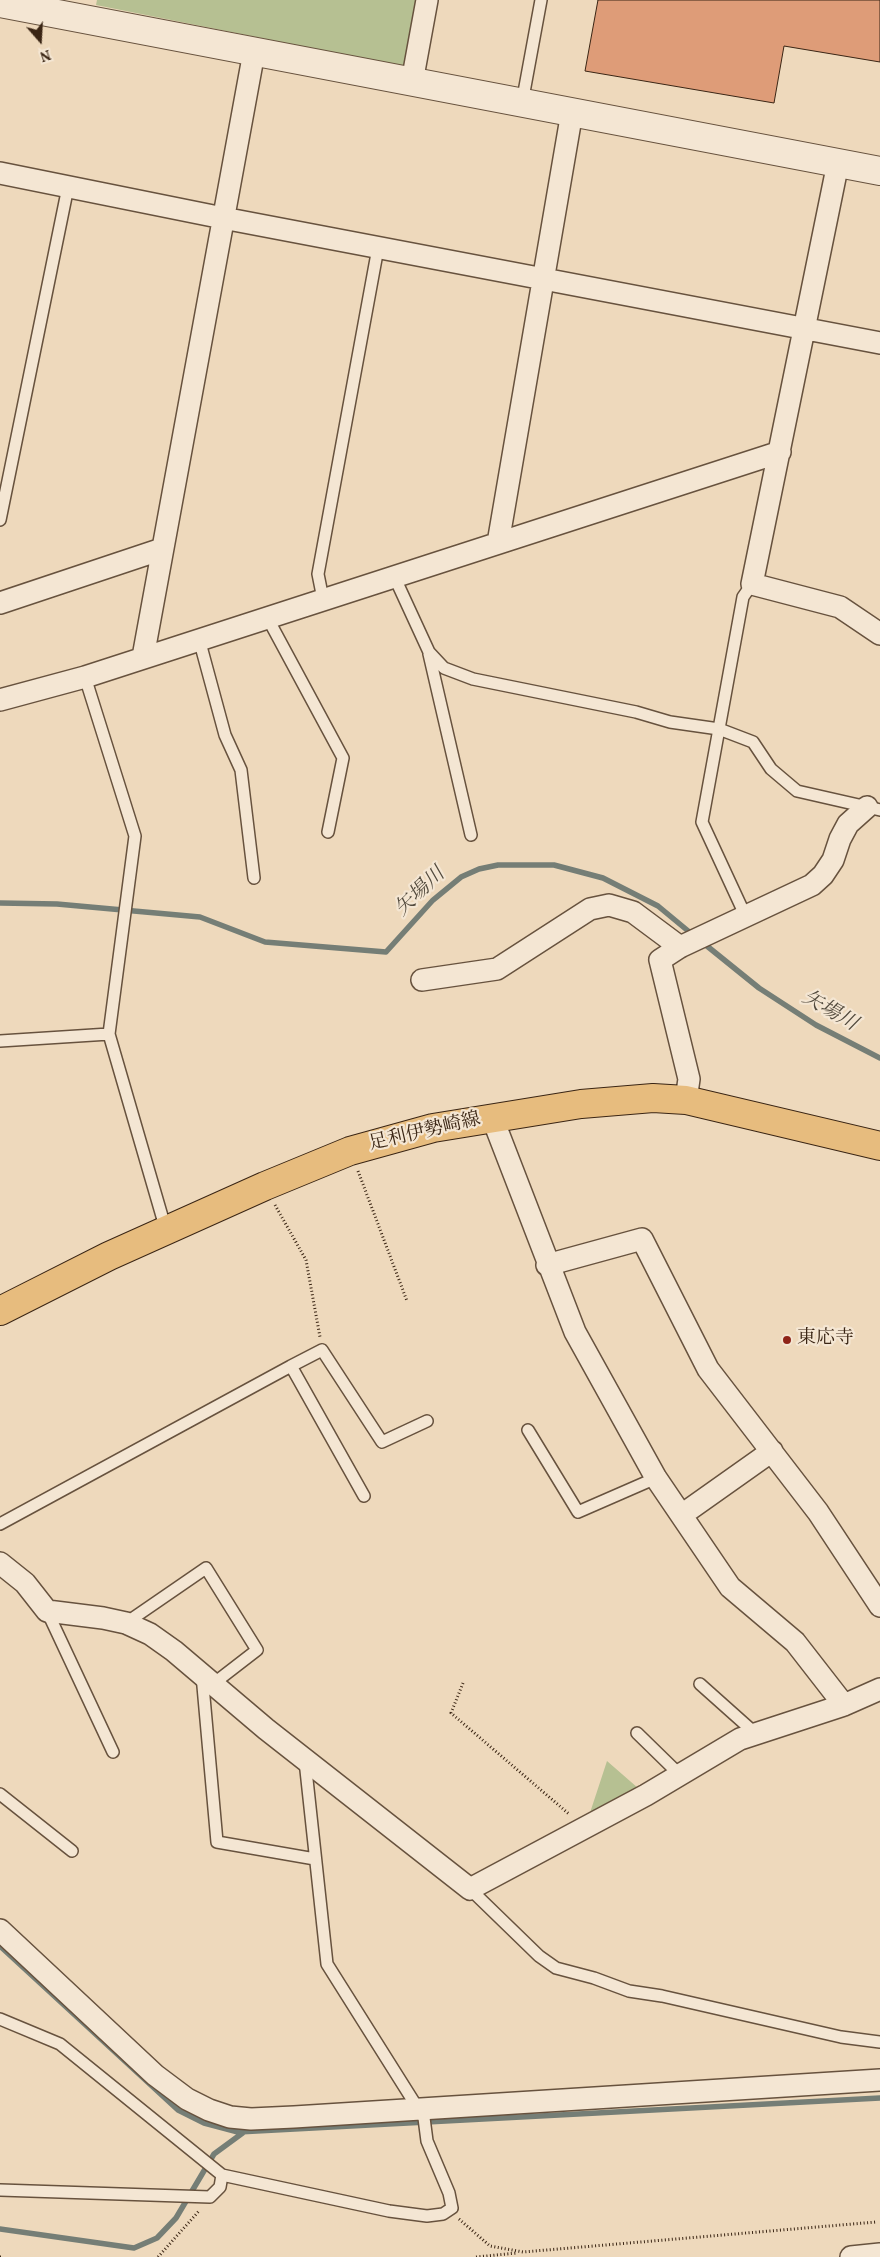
<!DOCTYPE html>
<meta charset="utf-8">
<style>
body{margin:0}
#map{position:relative;width:880px;height:2257px;overflow:hidden;background:#eed9bc;font-family:Vollkorn,serif}
canvas{display:block}
.north{position:absolute;left:15px;top:15px;width:50px;height:50px;-webkit-text-stroke:4px #f4e6d3;paint-order:stroke;rotate:161deg;font-size:14px;font-weight:700;line-height:20px;text-align:center;color:#3a2514}
.north::after{content:'';display:block;margin:auto;width:18px;height:22px;background:#3a2514;clip-path:polygon(50% 0,100% 100%,50% 72%,0 100%)}
</style>
<div id="map">
<canvas width="880" height="2257"></canvas>
<div class="north">N</div>
</div>
<script>
const g = document.querySelector('canvas').getContext('2d');
g.lineJoin = 'round';
function fill(path, color) { g.fillStyle = color; g.fill(path, 'evenodd'); }
const shape = rows => new Path2D(rows.map(r => 'M' + r).join(''));
function stroke(path, color, width, dash) { g.strokeStyle = color; g.lineWidth = width; g.lineCap = dash ? 'butt' : 'round'; g.setLineDash(dash || []); g.stroke(path); }
function write(font, color, halo, rows, align = 'center') {
  g.font = font + ' Vollkorn,"Noto Serif JP",serif'; g.lineWidth = 4.5; g.setLineDash([]); g.textBaseline = 'middle'; g.strokeStyle = halo; g.fillStyle = color; for (const [text, x, y, turn = 0] of rows) {
    g.save(); g.translate(x, y); g.rotate((+turn || 0) * Math.PI / 180); g.textAlign = isNaN(turn) ? turn : align; if (halo) g.strokeText(text, 0, 0); g.fillText(text, 0, 0); g.restore();
  }
}
fill(shape([
 [97,0,418,0,406,67,96,5],
 [607,1761,646,1795,585,1828]
]), '#b6c092');
stroke(shape([
 [0,903,57,904,200,917,265,942,386,952,433,900,461,877,479,869,498,865,554,865,603,878,658,906,693,935],
 [702,942,759,988,816,1025,880,1058],
 [0,1946,178,2110,204,2123,238,2132,880,2098],
 [0,2229,134,2248,157,2238,176,2218,214,2154,244,2132]
]), '#757e76', 5.5);
const building = shape([
 [598,0,880,0,880,62,784,46,774,103,585,71,598,0]
]);
fill(building, '#de9c78');
stroke(building, '#3a2514', 1);
const service = shape([
 [522,103,541,0],
 [0,520,68,187],
 [394,576,429,652,444,668,473,679,636,712,670,722,719,729,753,742,771,769,797,791,880,810],
 [323,599,318,574,378,248],
 [267,617,343,758,328,832],
 [199,639,225,735,241,770,254,878],
 [429,654,471,835],
 [85,677,135,836,109,1034,166,1230],
 [746,917,702,822,743,597,752,584],
 [0,1041,109,1034],
 [291,1366,322,1350,382,1442,427,1421],
 [528,1430,578,1512,656,1478],
 [0,1524,291,1366,364,1496],
 [47,1611,113,1752],
 [126,1623,206,1568,257,1650,213,1684],
 [202,1675,217,1842,315,1859],
 [700,1684,756,1734],
 [637,1733,680,1775],
 [0,1794,72,1851],
 [470,1889,539,1956,556,1968,594,1978,629,1991,662,1996,841,2037,880,2042],
 [0,2019,60,2044,222,2175,389,2211,427,2216,443,2214,452,2208,449,2193,427,2141,424,2118,327,1964,305,1761],
 [0,2190,210,2197,220,2187,222,2175]
]);
const minor = shape([
 [412,82,427,0],
 [838,163,752,584,840,607,880,634],
 [0,173,223,218,880,343],
 [498,543,572,112],
 [0,603,162,549],
 [143,657,254,52],
 [0,700,85,677,780,452],
 [422,980,497,969,590,909,609,905,633,912,680,947],
 [686,1100,689,1079,660,960,680,947,812,885,823,875,833,860,840,839,848,824,867,807],
 [492,1117,575,1332,656,1478,730,1587,795,1642,844,1705],
 [547,1265,642,1239,708,1369,818,1512,880,1606],
 [683,1514,772,1451],
 [0,1563,25,1583,47,1611,103,1618,126,1623,150,1634,174,1651,266,1729,470,1889,646,1795,740,1739,844,1705,880,1689],
 [0,1930,155,2075,187,2099,209,2110,230,2117,251,2119,294,2117,880,2080],
 [851,2257,880,2254]
]);
const tertiary = shape([
 [0,3,880,171]
]);
const primary = shape([
 [0,1311,109,1256,265,1186,350,1151,433,1128,581,1104,653,1098,686,1100,880,1146]
]);
stroke(service, '#67523e', 14);
stroke(minor, '#67523e', 24);
stroke(tertiary, '#67523e', 30);
stroke(primary, '#3a2514', 30);
stroke(shape([
 [358,1171,407,1301],
 [275,1205,306,1260,320,1337],
 [463,1683,451,1713,569,1814],
 [459,2219,490,2246,523,2252,876,2222],
 [0,2257,1,2257],
 [158,2257,199,2211],
 [476,2257,517,2253]
]), '#3a2514', 3, [1, 2.5]);
stroke(service, '#f4e6d3', 11);
stroke(minor, '#f4e6d3', 21);
stroke(tertiary, '#f4e6d3', 28);
stroke(primary, '#e7bc7e', 28);
for (const [x, y, r, color] of [
 [787,1340,5,"#8f2418"]
]) { const dot = new Path2D(); dot.arc(x, y, r, 0, 2 * Math.PI); g.fillStyle = color; g.fill(dot); stroke(dot, '#f4e6d3', 2); }
write('19px', '#3a2514', '#f4e6d3', [
 ["足利伊勢崎線",425,1133,-13]
]);
write('19px', '#3a2514', '#f4e6d3', [
 ["東応寺",797,1340]
], 'left');
write('italic 20px', '#524a3d', '#f4e6d3', [
 ["矢場川",421,893,-44],
 ["矢場川",829,1012,30]
]);
</script>
